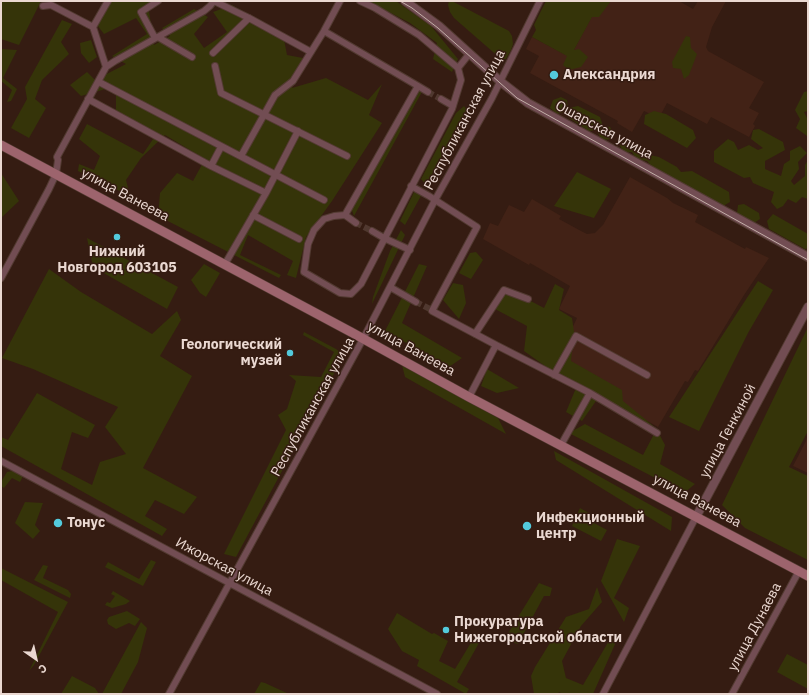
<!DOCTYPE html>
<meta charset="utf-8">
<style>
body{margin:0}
#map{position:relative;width:809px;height:695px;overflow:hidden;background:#351c12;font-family:"IBM Plex Sans",sans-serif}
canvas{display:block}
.frame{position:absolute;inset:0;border:2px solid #ead8d1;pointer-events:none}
.north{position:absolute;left:16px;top:639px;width:40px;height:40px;-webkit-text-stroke:3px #351c12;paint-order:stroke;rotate:146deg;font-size:11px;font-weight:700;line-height:16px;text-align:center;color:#ead8d1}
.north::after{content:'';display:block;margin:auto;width:14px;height:18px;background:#ead8d1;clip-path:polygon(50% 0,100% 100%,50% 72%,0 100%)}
</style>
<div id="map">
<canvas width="809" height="695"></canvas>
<div class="frame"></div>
<div class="north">С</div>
</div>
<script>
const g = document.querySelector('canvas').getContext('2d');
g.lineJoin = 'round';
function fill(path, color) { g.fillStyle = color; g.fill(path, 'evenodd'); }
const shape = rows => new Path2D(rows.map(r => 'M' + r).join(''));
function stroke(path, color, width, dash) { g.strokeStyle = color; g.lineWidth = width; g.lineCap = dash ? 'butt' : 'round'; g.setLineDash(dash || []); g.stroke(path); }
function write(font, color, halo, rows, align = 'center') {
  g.font = font + ' "IBM Plex Sans",sans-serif'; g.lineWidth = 3; g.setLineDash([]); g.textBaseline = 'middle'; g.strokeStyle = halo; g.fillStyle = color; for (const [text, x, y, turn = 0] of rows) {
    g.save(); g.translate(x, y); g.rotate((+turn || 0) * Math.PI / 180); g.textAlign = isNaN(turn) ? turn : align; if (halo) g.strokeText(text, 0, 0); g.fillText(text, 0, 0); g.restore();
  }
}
fill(shape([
 [600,1,679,1,693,9,698,1,726,1,712,27,706,47,708,51,764,82,749,108,759,113,753,124,755,126,749,137,711,117,707,124,667,103,659,118,644,111,632,132,617,123,618,121,530,73,539,56,526,49,532,37,570,57],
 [630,177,667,198,673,203,698,215,695,222,745,249,746,247,769,258,744,295,698,371,695,370,688,382,685,381,658,427,553,368,577,318,559,309,570,286,530,263,529,265,483,239,490,223,498,226,509,205,524,212,532,199,561,216,559,219,581,231,587,234,595,233,603,225],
 [808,434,808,473,793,466,806,441]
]), '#422216');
fill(shape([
 [1,1,41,1,19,45,1,39],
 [111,1,158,1,149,11,154,45,170,36,162,28,194,9,208,17,194,34,204,48,227,32,213,12,232,5,283,34,287,55,303,58,292,88,326,78,368,100,382,84,369,115,382,123,332,201,306,237,296,278,287,275,293,261,248,235,240,255,281,275,279,278,158,216,160,193,177,173,193,181,205,159,165,135,141,158,126,180,130,196,78,171,79,164,94,170,100,156,79,139,87,124,143,154,157,133,116,111,116,86,81,96,70,85,87,72,95,80,126,64,112,56,147,34,136,18,104,34,97,25],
 [368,1,396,1,431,26,458,59,452,72,433,59,437,43,410,23],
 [449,1,452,1,509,31,512,36,513,44,511,50,506,59,501,59,454,18,450,12,448,5],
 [546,1,611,1,599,17,592,17,574,50,579,49,588,57,581,67,569,70,563,65,567,56,532,37,536,30,534,25],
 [62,20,72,24,61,42,69,54,42,80,35,99,46,108,29,138,11,128,27,99,25,87],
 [686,36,690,37,691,48,697,54,689,75,684,79,681,69,673,68,672,62],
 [91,40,97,57,89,63,81,53,80,43],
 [1,49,17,50,3,78,17,89,11,101,7,102,12,90,1,81],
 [423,90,354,216,351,208,416,93],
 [808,91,808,111,804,112,808,120,807,136,796,128,800,119,795,110,804,92],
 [561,97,567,100,568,108,578,106,600,117,603,126,610,127,614,134,612,139,602,140,596,130,589,131,569,118,565,112,557,114,550,108,553,100],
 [464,106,467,110,426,185,421,179,456,113],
 [654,111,666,114,693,130,696,138,687,148,644,124,645,115],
 [759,129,783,142,785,150,765,161,765,169,781,176,784,164,790,160,790,151,800,146,807,153,798,162,799,169,791,181,794,185,805,176,805,165,808,160,808,199,802,197,796,203,788,199,783,206,777,209,771,202,774,192,753,183,750,177,744,178,714,162,714,151,728,139,734,142,738,150,749,145,758,150,763,148,751,139,753,130],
 [622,141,632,141,635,146,645,150,650,155,659,157,677,167,681,172,692,171,729,192,730,202,723,206,653,168,647,161,636,159,632,152,623,153,620,145],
 [577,172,611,189,594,218,554,206],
 [1,173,19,201,1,218],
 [414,192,422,194,405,225,400,221],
 [744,204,759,213,760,219,754,223,737,213,738,205],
 [773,214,808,234,808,248,805,249,769,229,767,221],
 [401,230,405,235,372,304,373,297,390,251],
 [87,238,178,287,167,309,93,267],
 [476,252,483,260,471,279,459,273,470,253],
 [204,264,220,273,206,297,200,293,191,280],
 [419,264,427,266,402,323,462,358,449,367,385,331],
 [49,269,81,292,152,334,177,311,181,320,160,356,192,376,143,468,197,497,184,514,155,500,145,516,167,529,162,536,1,446,1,437,8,440,37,393,95,425,88,438,72,432,61,469,92,485,100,462,126,454,105,427,118,407,33,369,2,358],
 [758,281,773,290,748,333,699,431,669,417],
 [453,283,463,285,466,303,459,319,443,300],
 [555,284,564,289,559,310,572,318,574,332,571,361,622,390,623,401,656,428,665,445,660,464,695,484,684,493,569,433,585,424,643,455,654,434,596,401,582,421,566,412,576,388,524,351,527,326,495,309,504,287,544,308],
 [808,327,808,431,789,467,808,476,808,560,745,528,722,505],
 [304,332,336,349,344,355,236,557,224,554,286,430,278,415,287,409,296,381,289,375,321,377,334,352,303,335],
 [402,365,498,418,506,434,405,377],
 [487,369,519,388,497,393,481,386],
 [554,451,672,517,671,531,556,460],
 [12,471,23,476,20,482,12,478,4,488,1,486,1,482,7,472],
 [25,502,43,503,35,525,40,531,33,539,15,523],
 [580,508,594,516,594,523,607,530,601,541,572,526],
 [617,539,640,546,614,598,629,608,624,622,601,581],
 [151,560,156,562,143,586,105,567,108,562,139,579],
 [43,565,48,566,43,578,68,590,71,594,70,598,34,580],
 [1,568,68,602,34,665,29,671,58,612,1,580],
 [539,583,552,588,550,596,544,596,518,644,504,640],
 [597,587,602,602,581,626,562,661,566,678,583,685,610,639,616,642,593,694,563,694,559,692,558,694,534,694,531,676,535,667,566,617,589,609],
 [113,591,130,601,126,604,112,608,105,605,107,602,110,603,115,596,111,594],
 [127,611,140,619,135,626,129,623,116,629,108,624,107,620,109,617],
 [397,613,432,634,434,633,448,641,439,661,455,669,472,641,479,643,457,682,469,689,466,694,417,666,419,660,402,651,388,629],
 [141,622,147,628,138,662,121,694,102,694],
 [787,654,808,665,808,689,777,672],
 [72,676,95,688,99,694,61,694],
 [261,682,265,683,289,694,254,694]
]), '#353409');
stroke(shape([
 [428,92,441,99],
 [356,223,372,231],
 [416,302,430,309]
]), '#50382f', 6, [6, 3]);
const minor = shape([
 [214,1,249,18,311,52],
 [360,1,375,8,419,35,458,68],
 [93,27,108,1],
 [324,31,418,86],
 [158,37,192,57],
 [155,38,141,12,158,1],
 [213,53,249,18],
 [215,66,221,93,347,156],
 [106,67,115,61,204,11,210,6,214,1],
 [99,82,324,200],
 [428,92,418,86,345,215,334,216,324,219,314,230,308,244,304,272,340,293,351,294,361,284,452,109,461,80,458,68,470,53],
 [88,99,211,166,221,147],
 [441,99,453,106],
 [241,156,275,95,293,81,324,31,340,1],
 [211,166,266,193,225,264],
 [411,186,429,196,477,227,432,311,496,345],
 [266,193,298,131],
 [253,215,299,239],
 [345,215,356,223],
 [372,231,384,238,410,250],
 [1,278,49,189,56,174,58,160,57,157,106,67,93,27,51,5,43,6],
 [390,287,416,302],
 [475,334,504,290,528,299],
 [554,375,576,336,647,375],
 [469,397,496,345,590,393,657,433],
 [561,445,590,393],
 [1,461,437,694],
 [169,694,363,339,435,200,492,98,540,1],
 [603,694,696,517],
 [732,694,799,571]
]);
const tertiary = shape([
 [405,1,439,26,501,82,528,103,808,257],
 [696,517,808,307]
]);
const secondary = shape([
 [1,145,351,332,469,397,808,576]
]);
stroke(minor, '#523a31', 8);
stroke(tertiary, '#523a31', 10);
stroke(secondary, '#523a31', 10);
stroke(minor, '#724d53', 6);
stroke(tertiary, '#724d53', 8);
stroke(secondary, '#9d646d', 9);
stroke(shape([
 [400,1,412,8,438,28,517,98,808,260]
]), '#c3afa8', 1);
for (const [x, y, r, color] of [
 [554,75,5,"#53cadc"],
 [117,237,4,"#53cadc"],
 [290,353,4,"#53cadc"],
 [58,523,5,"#53cadc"],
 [527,526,5,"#53cadc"],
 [446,630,4,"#53cadc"]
]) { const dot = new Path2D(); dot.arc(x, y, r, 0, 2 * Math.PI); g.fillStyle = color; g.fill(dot); stroke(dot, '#351c12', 1.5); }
write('bold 14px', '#ead8d1', '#351c12', [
 ["Александрия",563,75],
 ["Нижний",117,252,"center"],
 ["Новгород 603105",117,268,"center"],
 ["Геологический",282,345,"right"],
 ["музей",282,361,"right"],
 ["Инфекционный",536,518],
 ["центр",536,534],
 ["Тонус",67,523],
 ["Прокуратура",454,622],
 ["Нижегородской области",454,638]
], 'left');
write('14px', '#ead8d1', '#351c12', [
 ["Республиканская улица",465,120,-62],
 ["Ошарская улица",604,130,28],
 ["улица Ванеева",125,195,28],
 ["улица Ванеева",411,349,29],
 ["Республиканская улица",313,407,-61],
 ["улица Генкиной",728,431,-62],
 ["улица Ванеева",697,501,28],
 ["Ижорская улица",224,567,28],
 ["улица Дунаева",755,627,-62]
]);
</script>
